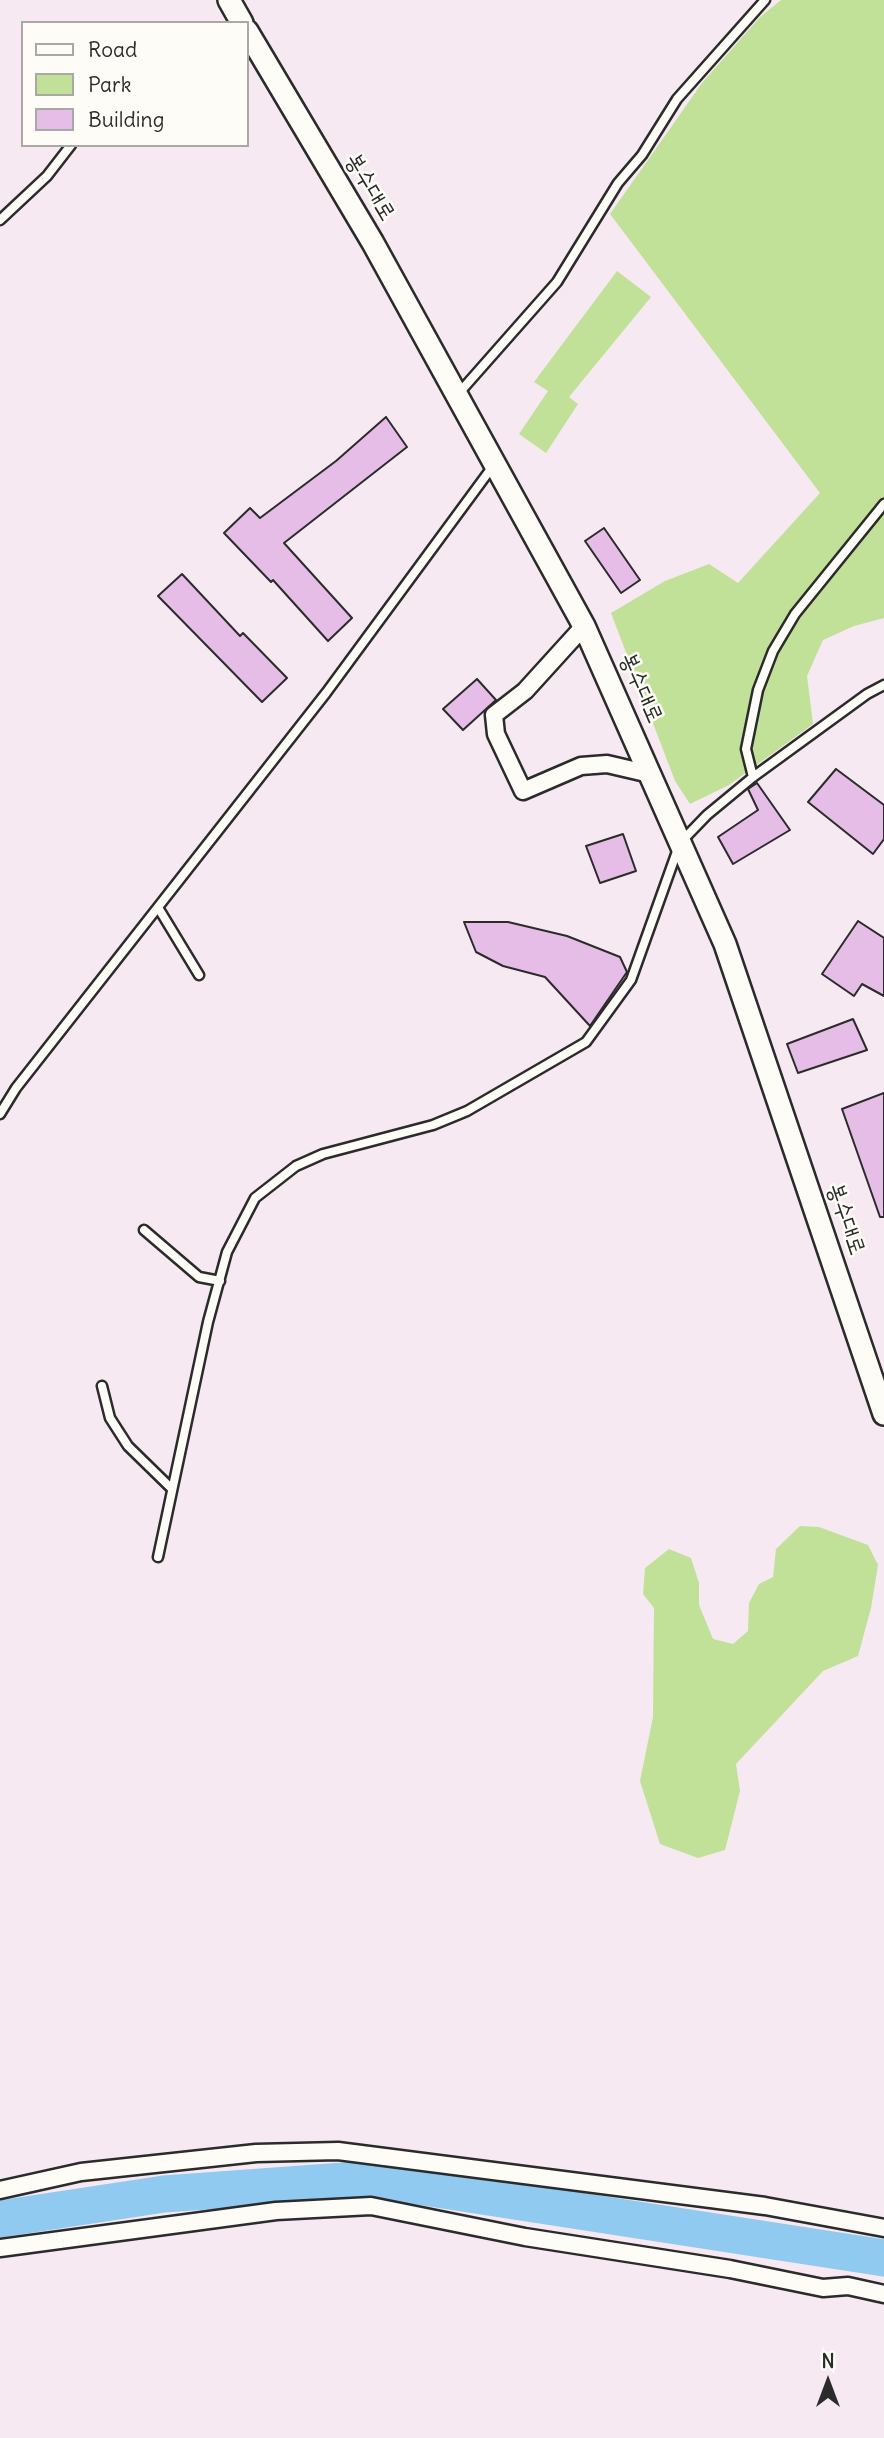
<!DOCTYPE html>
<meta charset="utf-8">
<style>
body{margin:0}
#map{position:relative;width:884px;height:2438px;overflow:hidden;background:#f6e9f2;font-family:Delius,sans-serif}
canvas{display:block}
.legend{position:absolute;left:21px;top:21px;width:228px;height:126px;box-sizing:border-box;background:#fdfcf7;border:2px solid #a9a8a5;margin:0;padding:9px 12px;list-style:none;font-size:21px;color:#2b2b2b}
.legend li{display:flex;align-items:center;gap:14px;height:35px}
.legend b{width:35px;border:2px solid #a9a8a5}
.north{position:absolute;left:793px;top:2347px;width:70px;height:70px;-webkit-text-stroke:5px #fdfcf7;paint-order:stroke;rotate:0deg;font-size:19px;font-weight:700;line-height:28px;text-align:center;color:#2b2b2b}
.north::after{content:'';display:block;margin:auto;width:24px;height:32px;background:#2b2b2b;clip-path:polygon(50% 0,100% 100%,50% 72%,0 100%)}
</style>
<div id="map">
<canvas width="884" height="2438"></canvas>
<ul class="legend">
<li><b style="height:9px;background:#fdfcf7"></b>Road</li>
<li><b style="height:19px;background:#c1e199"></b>Park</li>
<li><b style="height:19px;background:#e5bde6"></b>Building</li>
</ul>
<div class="north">N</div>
</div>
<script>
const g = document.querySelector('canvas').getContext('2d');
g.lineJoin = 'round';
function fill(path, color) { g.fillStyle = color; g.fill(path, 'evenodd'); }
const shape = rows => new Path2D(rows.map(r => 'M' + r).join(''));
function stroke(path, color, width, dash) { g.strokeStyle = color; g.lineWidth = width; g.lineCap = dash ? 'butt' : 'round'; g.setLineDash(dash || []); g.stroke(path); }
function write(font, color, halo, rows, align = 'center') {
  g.font = font + ' Delius,"Poor Story",sans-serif'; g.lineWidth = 5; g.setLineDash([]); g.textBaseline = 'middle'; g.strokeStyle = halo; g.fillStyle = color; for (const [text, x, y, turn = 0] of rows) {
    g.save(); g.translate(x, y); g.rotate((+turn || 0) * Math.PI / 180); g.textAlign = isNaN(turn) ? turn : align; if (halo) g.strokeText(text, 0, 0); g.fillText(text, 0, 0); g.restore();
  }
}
fill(shape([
 [781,0,884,0,884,618,854,626,823,640,807,676,813,724,729,785,690,804,675,781,611,613,665,581,709,564,738,583,820,493,610,214,702,83,760,17],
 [617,271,651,297,569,397,578,404,546,453,519,434,548,391,534,382],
 [800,1526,819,1527,868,1545,878,1565,871,1608,858,1656,823,1671,736,1764,740,1791,725,1850,698,1858,660,1844,640,1781,653,1717,654,1608,643,1594,645,1568,669,1549,691,1558,699,1583,699,1605,713,1639,733,1644,748,1631,749,1603,759,1584,773,1577,776,1549]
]), '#c1e199');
stroke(shape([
 [0,2219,164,2194,372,2179,884,2258]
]), '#90caf0', 37);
const building = shape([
 [386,417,407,447,284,543,352,618,328,641,273,580,271,582,224,533,250,508,260,518,336,461,386,417],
 [604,528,640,580,621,593,585,541,604,528],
 [182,574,240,636,243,633,287,678,262,702,158,596,182,574],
 [477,679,496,700,463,730,443,709,477,679],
 [836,769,884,805,884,839,873,854,808,802,836,769],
 [757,783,790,830,733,864,718,837,758,810,748,789,757,783],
 [623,834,636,871,600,883,586,846,623,834],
 [858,921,884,938,884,996,862,984,854,996,822,974,858,921],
 [464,922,508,922,567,936,620,957,627,972,590,1026,545,977,503,966,476,952,464,922],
 [853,1019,867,1050,798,1073,787,1044,853,1019],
 [884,1093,884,1217,880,1217,842,1109,884,1093]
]);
fill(building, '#e5bde6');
stroke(building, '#2b2b2b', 2);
const service = shape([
 [0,220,47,176,71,145],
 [459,393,557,282,618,183,642,155,677,99,765,0],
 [753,777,746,749,758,690,773,651,795,614,884,504],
 [159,909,199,975],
 [0,1114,16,1088,326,693,493,466],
 [144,1230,199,1277,220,1281],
 [102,1386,110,1418,128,1446,171,1488],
 [158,1557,208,1322,227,1252,255,1198,296,1166,323,1154,433,1125,467,1111,586,1042,631,980,680,843,707,815,753,777,867,694,884,685]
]);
const minor = shape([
 [584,626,525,691,494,715,496,734,523,791,581,766,607,764,650,774],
 [0,2190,81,2172,256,2153,338,2151,765,2206,884,2228],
 [0,2248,276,2211,371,2206,525,2237,730,2269,823,2288,848,2286,884,2294]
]);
const secondary = shape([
 [229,0,242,23],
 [247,31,373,243,584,626,725,944,884,1414]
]);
stroke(service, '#2b2b2b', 13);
stroke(minor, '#2b2b2b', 21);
stroke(secondary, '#2b2b2b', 26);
stroke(service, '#fdfcf7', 8);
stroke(minor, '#fdfcf7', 16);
stroke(secondary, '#fdfcf7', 21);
write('23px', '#2b2b2b', '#fdfcf7', [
 ["봉수대로",370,187,59],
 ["봉수대로",641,688,66],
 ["봉수대로",846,1219,71]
]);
</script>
